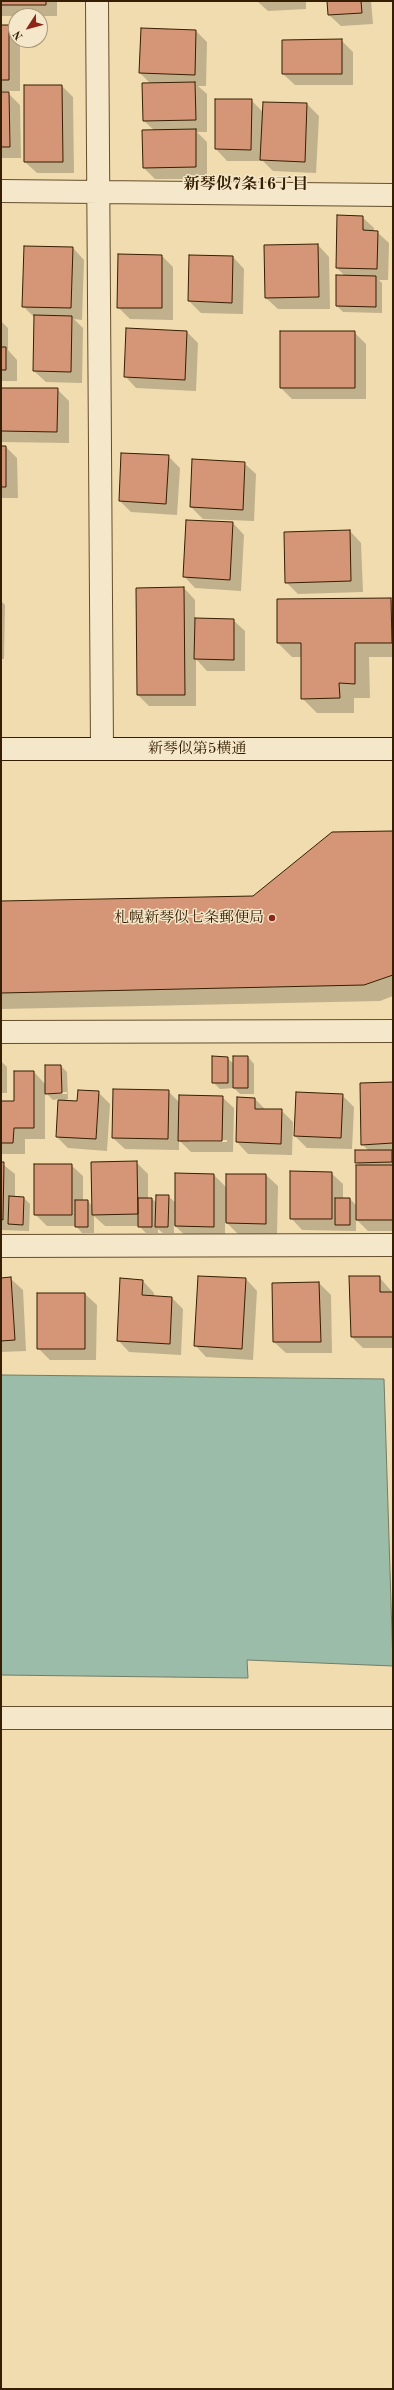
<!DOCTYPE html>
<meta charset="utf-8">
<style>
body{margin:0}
#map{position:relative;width:394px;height:2390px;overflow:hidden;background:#f0dcae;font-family:"Old Standard TT",serif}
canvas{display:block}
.frame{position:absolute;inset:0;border:2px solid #361e02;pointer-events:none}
.north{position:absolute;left:8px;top:8px;width:40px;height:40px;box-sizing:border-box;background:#f5e8ca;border:1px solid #a9977a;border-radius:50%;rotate:234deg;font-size:11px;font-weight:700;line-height:16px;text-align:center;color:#361e02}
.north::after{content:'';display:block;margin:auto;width:14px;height:18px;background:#8f2418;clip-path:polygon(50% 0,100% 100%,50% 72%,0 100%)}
</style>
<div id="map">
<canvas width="394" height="2390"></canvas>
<div class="frame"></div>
<div class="north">N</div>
</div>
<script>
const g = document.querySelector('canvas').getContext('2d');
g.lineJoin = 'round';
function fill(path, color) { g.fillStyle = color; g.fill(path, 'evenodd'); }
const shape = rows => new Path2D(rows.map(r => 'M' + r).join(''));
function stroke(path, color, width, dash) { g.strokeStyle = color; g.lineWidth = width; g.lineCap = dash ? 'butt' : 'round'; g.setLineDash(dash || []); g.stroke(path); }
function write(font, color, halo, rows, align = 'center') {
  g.font = font + ' "Old Standard TT","Noto Serif JP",serif'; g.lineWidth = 3; g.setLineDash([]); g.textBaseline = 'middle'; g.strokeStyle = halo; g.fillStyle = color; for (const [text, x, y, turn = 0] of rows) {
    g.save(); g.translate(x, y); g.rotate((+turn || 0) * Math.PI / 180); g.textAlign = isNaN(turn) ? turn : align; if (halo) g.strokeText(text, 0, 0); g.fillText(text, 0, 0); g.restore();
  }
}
const water = shape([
 [1,1375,384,1379,393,1666,247,1660,248,1678,1,1675,1,1375]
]);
fill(water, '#9abca9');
stroke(water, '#727d66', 1);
fill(shape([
 [1,1,57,1,57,16,1,16],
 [257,1,306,1,306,9,268,11],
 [328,1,371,1,373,24,341,26,329,15],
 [1,26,8,26,16,34,16,40,20,40,20,91,1,91],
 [196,31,207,42,206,86,198,86,207,94,207,132,197,132,207,142,207,179,155,179,144,168,155,131,144,121,151,84,140,73],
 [341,40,353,52,353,85,295,85,283,74],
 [62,86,73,97,74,173,37,173,25,162],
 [1,93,8,93,20,105,21,158,1,158],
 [251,100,263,112,263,103,307,104,319,116,316,173,273,171,263,161,227,161,216,149],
 [362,217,374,228,374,232,377,232,389,243,388,280,379,280,382,283,382,313,343,312,337,306,345,276,337,268],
 [318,245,329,257,330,309,278,309,266,298],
 [73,248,84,260,82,320,74,319,83,328,82,383,46,382,34,371,35,318,23,306],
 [162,256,173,267,173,320,130,319,118,307],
 [233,257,244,269,243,314,201,313,189,301],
 [1,321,8,328,8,350,17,360,17,381,1,381],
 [187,332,198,343,196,391,136,388,125,376],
 [354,332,366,344,366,399,292,399,281,388],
 [1,389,57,389,69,401,69,443,1,442],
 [1,447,6,447,17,458,18,498,1,498],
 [168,456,180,468,177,515,131,512,120,501],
 [244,463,256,474,254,521,203,519,191,507],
 [233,523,244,535,241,591,195,588,184,576],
 [350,531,361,543,363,592,298,594,286,582],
 [184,588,195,600,195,619,233,620,245,631,245,671,207,671,196,659,196,706,149,706,138,695],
 [391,599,393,602,393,657,369,657,370,698,354,698,354,713,317,713,302,698,302,657,292,657,278,643],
 [1,601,5,605,4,659,1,659],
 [393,832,393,996,380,1001,1,1009,1,902,254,897],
 [248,1057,254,1064,254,1094,240,1094,234,1088,220,1089,213,1082,227,1058,234,1064],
 [1,1061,7,1067,7,1093,1,1093],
 [61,1066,67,1072,68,1099,63,1101,78,1102,98,1092,110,1104,107,1151,68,1148,57,1137,59,1099,53,1100,45,1092,45,1139,25,1139,25,1154,1,1154,1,1102,15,1102,34,1072,46,1085],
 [51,1092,67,1092,67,1094,51,1094],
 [393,1083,393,1231,368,1231,356,1219,356,1231,302,1230,291,1218,331,1173,343,1184,343,1199,350,1199,357,1206,360,1166,356,1162,369,1151,362,1144],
 [168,1091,180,1103,222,1097,234,1108,233,1152,191,1152,179,1140,179,1150,125,1149,113,1138],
 [189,1140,227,1140,227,1142,189,1142],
 [342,1095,354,1107,352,1149,307,1148,295,1136],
 [255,1099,266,1110,281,1110,293,1122,292,1155,248,1154,237,1142],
 [136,1162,148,1174,148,1199,152,1199,157,1203,168,1196,176,1203,214,1175,227,1188,266,1175,278,1186,277,1235,238,1234,225,1221,225,1238,187,1237,174,1225,174,1233,163,1233,158,1229,158,1233,146,1233,139,1226,105,1226,94,1216,94,1233,82,1233,76,1226,47,1226,35,1214,71,1165,83,1176,83,1201,88,1201,93,1207],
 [1,1163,15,1174,15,1197,24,1198,30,1204,29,1231,1,1230],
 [379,1277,393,1293,393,1348,363,1348,352,1337],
 [1,1279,11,1279,23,1290,26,1351,1,1352],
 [246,1279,257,1291,253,1360,206,1357,195,1345],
 [143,1281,154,1293,154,1296,172,1298,183,1309,181,1355,129,1352,118,1340],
 [319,1283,331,1295,332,1353,286,1353,274,1342],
 [85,1294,97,1305,96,1360,50,1360,38,1348]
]), '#0003');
const building = shape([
 [1,1,46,1,46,5,1,5,1,1],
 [327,1,361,1,362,13,328,15,327,1],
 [1,25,9,25,9,80,1,80,1,25],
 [141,28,196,30,195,75,139,73,141,28],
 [342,39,342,74,282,74,282,40,342,39],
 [195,82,196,120,143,121,142,83,195,82],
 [24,85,62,85,63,162,24,162,24,85],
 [1,92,9,92,10,147,1,147,1,92],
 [215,99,252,99,251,150,215,149,215,99],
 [263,102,307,103,305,162,260,160,263,102],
 [196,129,196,167,143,168,142,130,196,129],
 [337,215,363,216,363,230,378,231,377,269,336,268,337,215],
 [318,244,319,297,265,298,264,245,318,244],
 [24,246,73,247,71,308,22,307,24,246],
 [118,254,162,255,162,308,117,308,118,254],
 [189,255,233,256,232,303,188,301,189,255],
 [336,275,376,276,376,307,336,306,336,275],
 [34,315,72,316,71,372,33,371,34,315],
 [126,328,187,331,185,380,124,377,126,328],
 [280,331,355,331,355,388,280,388,280,331],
 [1,347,6,347,6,370,1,370,1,347],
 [1,388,58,388,57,432,1,431,1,388],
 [1,446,6,446,6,487,1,487,1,446],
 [121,453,169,455,166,504,119,501,121,453],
 [192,459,245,462,243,510,190,507,192,459],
 [186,520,233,522,230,580,183,577,186,520],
 [350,530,351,581,285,583,284,532,350,530],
 [184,587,185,695,137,695,136,588,184,587],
 [391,598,392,643,355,643,355,684,339,683,340,698,301,699,301,643,277,643,277,599,391,598],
 [195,618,234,619,234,660,194,659,195,618],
 [393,831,393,975,364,985,1,993,1,901,253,896,332,832,393,831],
 [212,1056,228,1057,228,1083,212,1083,212,1056],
 [233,1056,248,1056,248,1088,233,1088,233,1056],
 [45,1065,61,1065,62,1093,45,1094,45,1065],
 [14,1071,34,1071,34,1128,14,1128,13,1143,1,1143,1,1101,14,1101,14,1071],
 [393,1082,393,1143,361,1145,360,1083,393,1082],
 [113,1089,169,1090,168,1139,112,1138,113,1089],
 [78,1090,99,1091,96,1139,56,1137,58,1100,77,1101,78,1090],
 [296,1092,343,1094,341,1138,294,1136,296,1092],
 [179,1095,223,1096,222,1141,178,1141,179,1095],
 [237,1097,255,1098,255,1109,282,1109,281,1144,236,1142,237,1097],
 [355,1150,392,1150,392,1162,355,1163,355,1150],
 [137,1161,138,1214,92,1215,91,1162,137,1161],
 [1,1162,4,1162,3,1220,1,1219,1,1162],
 [34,1164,72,1164,72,1215,34,1215,34,1164],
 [356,1165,393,1165,393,1220,356,1220,356,1165],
 [290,1171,332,1172,332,1219,290,1219,290,1171],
 [175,1173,214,1174,214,1227,175,1226,175,1173],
 [226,1174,266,1174,266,1224,226,1223,226,1174],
 [156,1195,169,1195,168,1227,155,1227,156,1195],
 [9,1196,24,1197,23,1225,8,1224,9,1196],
 [138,1198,152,1198,152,1227,138,1227,138,1198],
 [335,1198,350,1198,350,1225,335,1225,335,1198],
 [75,1200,88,1200,88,1227,75,1227,75,1200],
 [198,1276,246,1278,242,1349,194,1346,198,1276],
 [349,1276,380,1276,380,1292,393,1292,393,1337,351,1337,349,1276],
 [11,1277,15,1340,1,1341,1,1278,11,1277],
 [120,1278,143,1280,142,1295,172,1297,170,1344,117,1341,120,1278],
 [319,1282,321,1342,273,1342,272,1283,319,1282],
 [37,1293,85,1293,85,1349,37,1349,37,1293]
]);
fill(building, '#d49677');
stroke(building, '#361e02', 1);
const street = shape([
 [97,1,102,749],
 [1,191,393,195],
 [1,1032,393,1031],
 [1,1246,393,1245],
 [1,1718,393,1718]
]);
const secondary = shape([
 [1,749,393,749]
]);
stroke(street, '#644e2d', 24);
stroke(secondary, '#361e02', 24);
stroke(street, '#f5e8ca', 22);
stroke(secondary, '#f5e8ca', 22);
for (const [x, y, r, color] of [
 [272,918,4,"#8f2418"]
]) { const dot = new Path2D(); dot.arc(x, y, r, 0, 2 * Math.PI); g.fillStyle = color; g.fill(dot); stroke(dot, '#f5e8ca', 1.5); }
write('15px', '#361e02', '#f5e8ca', [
 ["新琴似第5横通",197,749]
]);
write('15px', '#361e02', '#f5e8ca', [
 ["札幌新琴似七条郵便局",264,918]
], 'right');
write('bold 16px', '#361e02', '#f5e8ca', [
 ["新琴似7条16丁目",246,185]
]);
</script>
